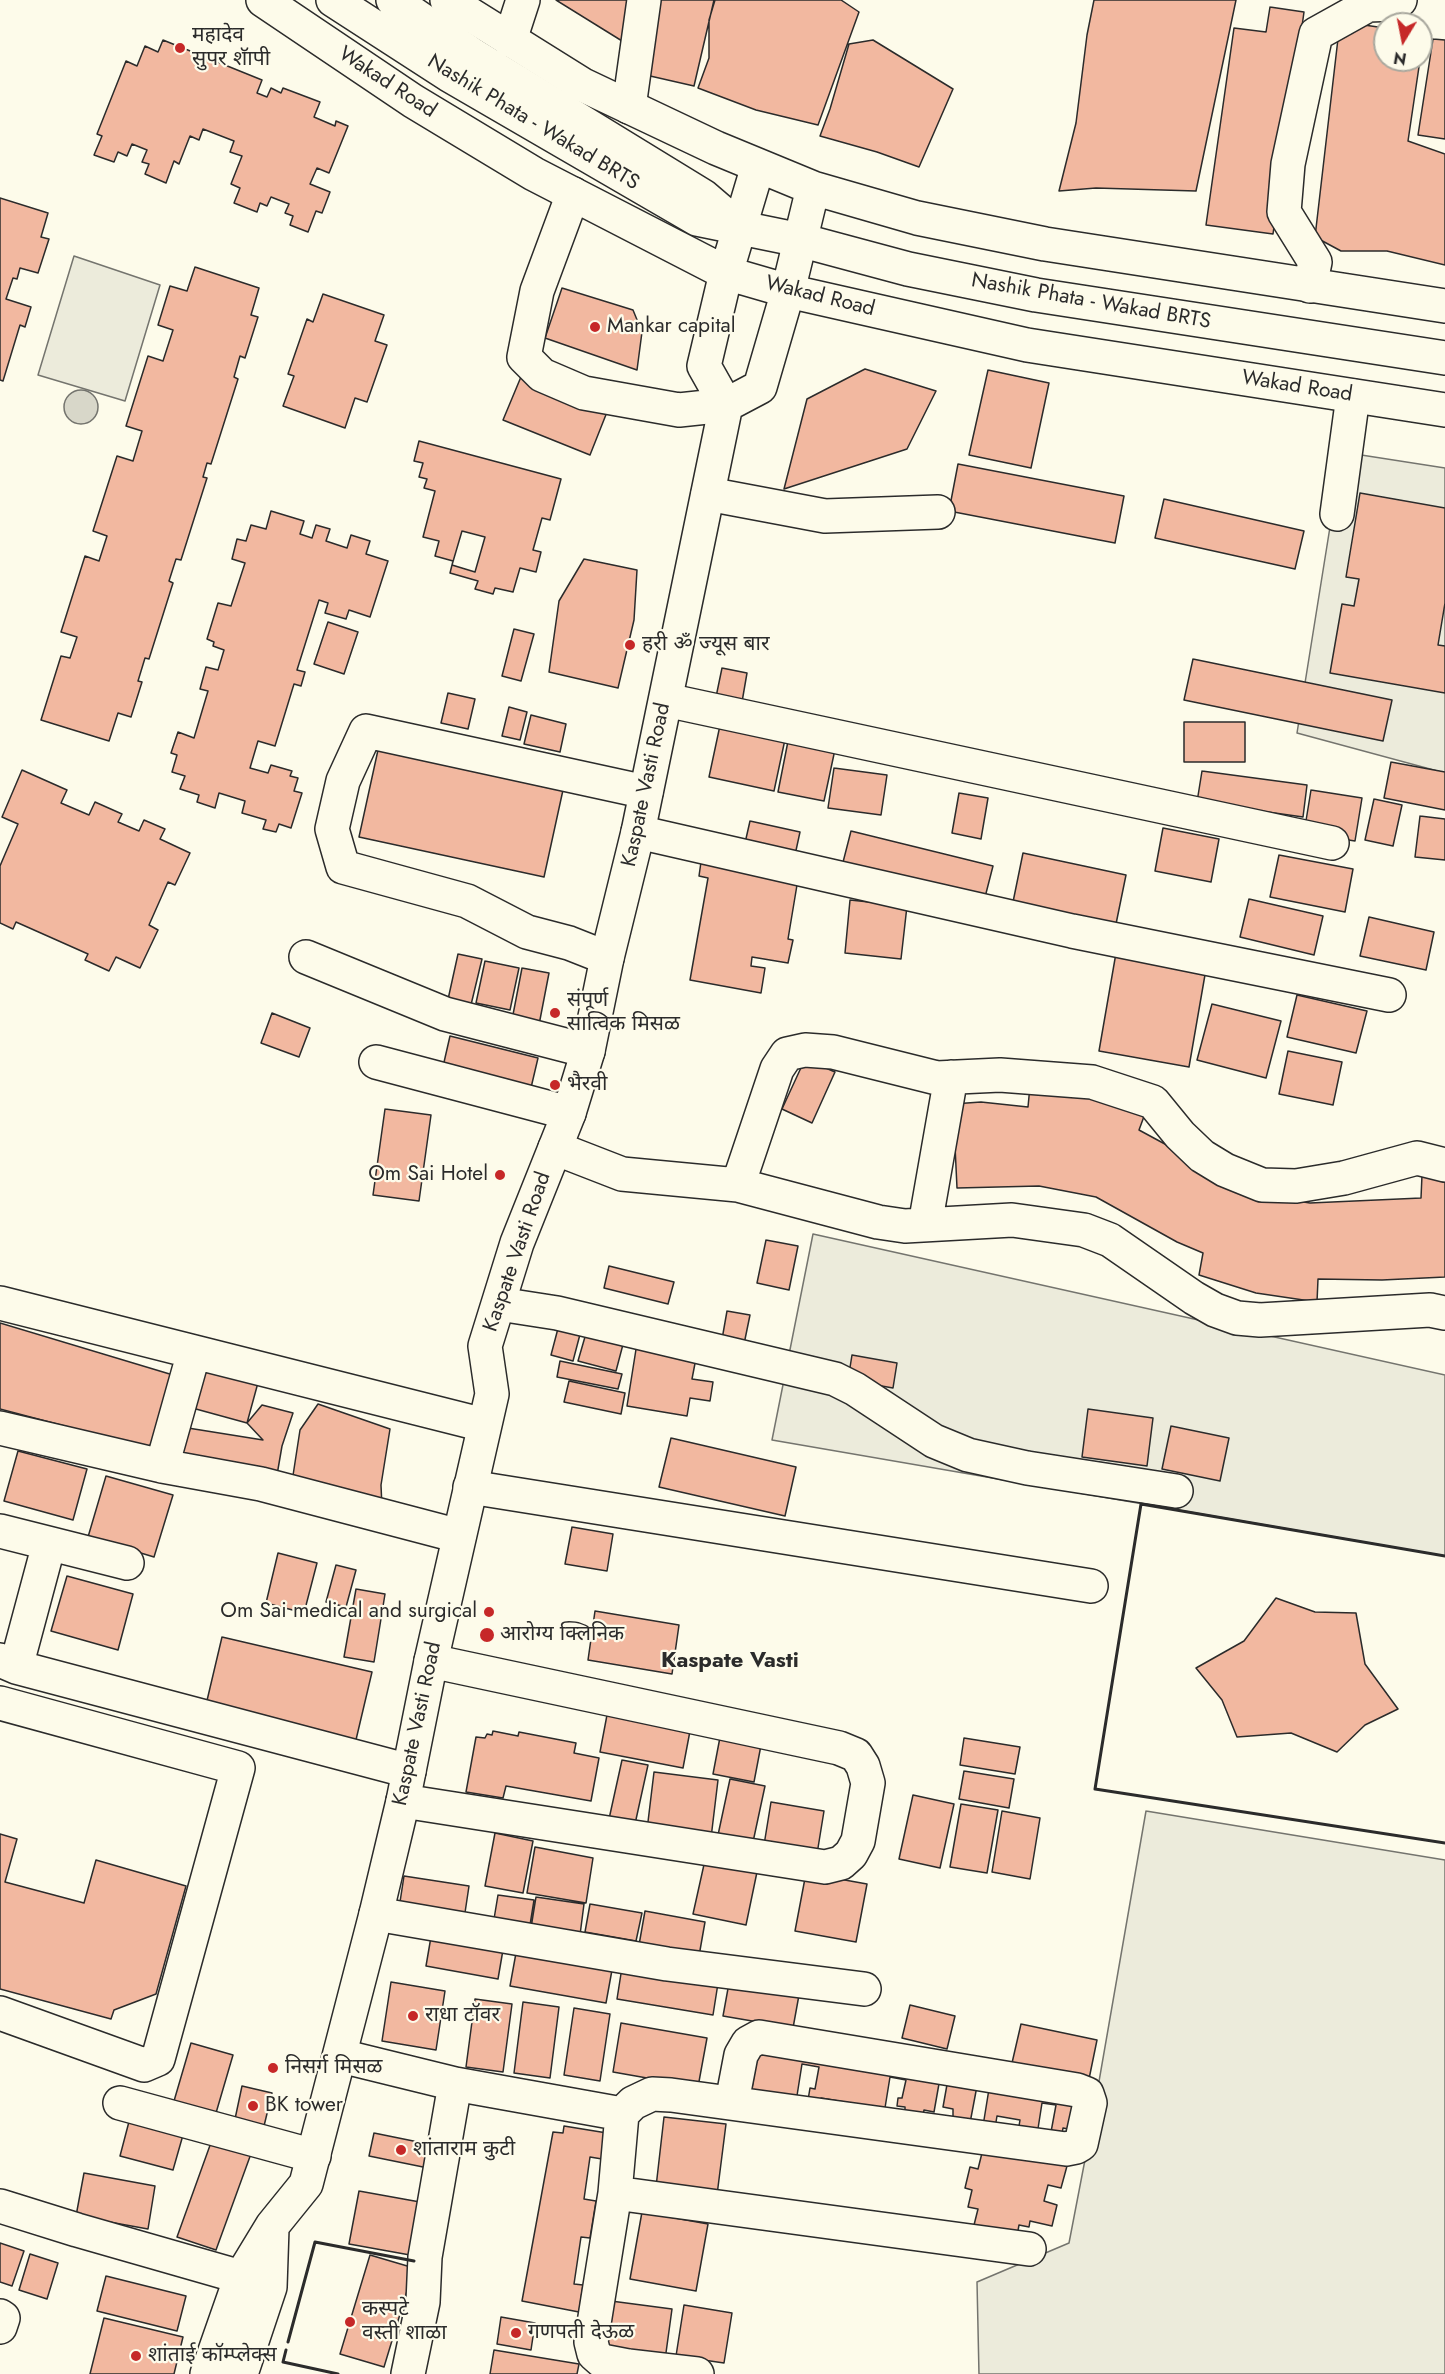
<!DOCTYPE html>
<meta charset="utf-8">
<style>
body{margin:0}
#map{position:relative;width:1445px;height:2374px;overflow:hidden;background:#fdfbea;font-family:Jost,sans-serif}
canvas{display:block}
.north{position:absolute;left:1373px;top:12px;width:60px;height:60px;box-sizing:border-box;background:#fdfbea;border:2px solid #a9a89e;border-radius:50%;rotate:190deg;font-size:16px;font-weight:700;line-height:24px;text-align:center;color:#2b2b2b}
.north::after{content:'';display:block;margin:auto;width:21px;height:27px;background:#c62828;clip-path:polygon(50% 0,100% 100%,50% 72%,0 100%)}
</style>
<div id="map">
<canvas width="1445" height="2374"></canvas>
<div class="north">N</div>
</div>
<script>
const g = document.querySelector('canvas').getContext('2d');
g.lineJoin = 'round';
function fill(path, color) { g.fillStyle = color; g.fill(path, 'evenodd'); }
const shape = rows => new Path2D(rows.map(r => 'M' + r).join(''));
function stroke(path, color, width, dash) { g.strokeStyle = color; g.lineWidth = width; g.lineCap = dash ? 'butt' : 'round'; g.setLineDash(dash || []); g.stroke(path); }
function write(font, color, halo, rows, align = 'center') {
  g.font = font + ' Jost,"Noto Sans Devanagari",sans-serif'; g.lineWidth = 4.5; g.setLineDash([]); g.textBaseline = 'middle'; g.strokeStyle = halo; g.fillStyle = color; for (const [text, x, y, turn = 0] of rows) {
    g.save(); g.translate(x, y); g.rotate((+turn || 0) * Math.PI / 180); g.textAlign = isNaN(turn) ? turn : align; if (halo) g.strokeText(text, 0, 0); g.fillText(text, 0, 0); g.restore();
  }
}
const green = shape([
 [74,256,160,285,125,401,38,375,74,256],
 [1342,452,1445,468,1445,773,1297,733,1342,452],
 [813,1234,1445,1375,1445,1556,772,1440,813,1234],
 [1146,1811,1445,1860,1445,2374,979,2374,977,2282,1069,2243,1089,2139,1146,1811]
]);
fill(green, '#ecebdb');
stroke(green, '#74746e', 1.5);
const water = shape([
 '64 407a17 17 0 1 1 34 0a17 17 0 1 1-34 0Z'
]);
fill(water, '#d8d7c9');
stroke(water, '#74746e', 1.5);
const building = shape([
 [556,0,643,0,635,49,556,0],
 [654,0,714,0,694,86,637,73,654,0],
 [715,0,841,0,859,12,818,125,756,110,698,88,709,58,709,20,715,0],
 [1094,0,1236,0,1196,191,1096,188,1059,191,1076,123,1087,35,1094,0],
 [1270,7,1304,12,1273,234,1206,225,1234,28,1266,32,1270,7],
 [1364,25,1385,28,1385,60,1420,60,1408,141,1445,154,1445,265,1387,251,1341,251,1315,237,1339,30,1364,25],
 [1433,39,1445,40,1445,139,1418,135,1433,39],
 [163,40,262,80,257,93,267,97,271,88,281,93,283,88,320,102,314,117,335,126,336,121,348,126,329,173,317,168,310,184,330,192,322,213,316,211,308,232,290,225,293,216,285,213,289,204,271,197,267,206,260,203,257,212,234,203,240,188,231,184,242,156,230,152,234,141,203,129,199,140,190,136,179,164,174,161,166,183,145,174,149,164,142,162,147,150,132,144,127,156,118,152,114,162,94,155,102,136,97,134,126,61,137,66,145,46,158,52,163,40],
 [873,40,953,89,919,167,877,152,820,136,830,109,849,44,873,40],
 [0,198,48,213,41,237,49,239,38,273,20,268,17,279,13,278,6,299,31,307,25,327,20,325,3,381,0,380,0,198],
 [195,267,259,288,251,315,258,317,245,358,240,356,234,377,238,379,211,464,207,463,203,477,207,478,181,560,176,559,169,581,173,583,149,659,145,658,138,681,142,682,131,717,118,713,109,741,41,720,61,656,70,658,77,637,61,632,85,556,99,561,107,536,93,531,117,456,133,461,142,431,126,426,148,356,163,361,173,330,158,325,170,286,187,291,195,267],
 [562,288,633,310,642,332,637,370,545,338,562,288],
 [323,294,384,315,375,341,387,345,367,402,355,398,345,428,283,406,294,376,288,374,307,319,313,322,323,294],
 [865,369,936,391,907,449,784,489,807,399,865,369],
 [988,370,1049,383,1031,468,969,455,988,370],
 [523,372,609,407,590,455,503,420,523,372],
 [419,441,561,479,550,520,542,518,533,550,541,552,536,572,520,568,513,592,495,588,493,594,475,589,478,581,450,573,453,561,435,556,439,541,423,537,435,491,424,488,427,479,419,477,423,463,414,461,419,441],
 [462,531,485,537,475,572,452,565,462,531],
 [958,464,1124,496,1115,543,949,511,958,464],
 [1360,493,1445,508,1445,603,1438,645,1445,646,1445,693,1330,673,1342,604,1354,606,1359,579,1346,577,1360,493],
 [1164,499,1304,531,1295,569,1155,538,1164,499],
 [271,511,304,521,300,534,312,538,316,525,330,529,326,541,347,548,351,535,370,541,366,554,388,561,370,617,349,610,346,619,325,613,328,603,319,600,297,670,305,672,301,686,294,684,275,746,258,741,250,768,268,773,271,765,292,771,290,776,298,778,294,791,302,793,291,828,279,824,276,832,263,829,266,820,242,813,245,801,219,793,215,808,197,802,199,795,180,789,185,776,172,772,177,755,171,753,178,732,194,738,208,691,200,689,206,667,218,670,224,650,213,646,214,642,207,639,218,603,231,606,245,563,232,559,237,539,246,541,251,525,266,529,271,511],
 [584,559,637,570,634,620,618,688,549,672,559,601,584,559],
 [328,622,358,632,344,674,314,664,328,622],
 [514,629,534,634,521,681,502,676,514,629],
 [1193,659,1392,700,1383,741,1184,700,1193,659],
 [722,668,747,673,742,702,716,697,722,668],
 [448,693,475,699,468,729,441,723,448,693],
 [509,707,527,712,520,740,502,736,509,707],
 [531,715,566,724,560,752,524,744,531,715],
 [722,716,787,730,774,791,709,777,722,716],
 [1184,722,1245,722,1245,762,1184,762,1184,722],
 [790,731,837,740,824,801,778,792,790,731],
 [378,750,563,790,544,877,359,837,378,750],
 [1391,762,1445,772,1445,810,1384,798,1391,762],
 [834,768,887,775,881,815,828,808,834,768],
 [22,770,67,790,61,803,89,815,95,802,122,814,118,822,139,831,144,820,165,829,160,839,190,853,175,885,168,882,149,925,158,930,140,968,116,957,109,971,85,960,88,954,16,922,13,929,0,923,0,866,18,824,2,817,22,770],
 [1202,771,1307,785,1303,817,1197,802,1202,771],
 [1311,790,1362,798,1355,841,1304,833,1311,790],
 [959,793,988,798,981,839,952,833,959,793],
 [1374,799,1402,805,1393,846,1365,840,1374,799],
 [1420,816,1445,819,1445,860,1415,857,1420,816],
 [750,821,800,832,795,855,745,843,750,821],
 [1163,828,1219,839,1211,882,1155,871,1163,828],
 [851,831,993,866,983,905,841,870,851,831],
 [1023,853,1126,875,1116,924,1013,902,1023,853],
 [1279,855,1353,869,1345,912,1270,897,1279,855],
 [701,862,798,879,788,939,793,940,788,963,752,957,751,966,765,968,761,993,690,980,708,878,699,876,701,862],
 [1249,899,1323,916,1314,955,1240,937,1249,899],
 [850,900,907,906,901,959,845,953,850,900],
 [1369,917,1434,932,1426,970,1360,956,1369,917],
 [1116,953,1206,969,1189,1067,1099,1051,1116,953],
 [458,954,482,959,470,1009,447,1004,458,954],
 [485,961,519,968,510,1010,476,1003,485,961],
 [522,968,549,973,538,1030,511,1025,522,968],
 [1297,995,1367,1011,1356,1053,1287,1037,1297,995],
 [1212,1004,1281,1021,1266,1078,1197,1060,1212,1004],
 [272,1013,310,1028,299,1057,261,1043,272,1013],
 [450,1036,538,1058,530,1092,442,1071,450,1036],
 [1288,1051,1342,1062,1333,1105,1279,1094,1288,1051],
 [805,1059,835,1072,812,1123,782,1109,805,1059],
 [1030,1086,1090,1094,1146,1111,1139,1130,1259,1195,1310,1203,1421,1198,1422,1175,1445,1179,1445,1277,1382,1280,1318,1279,1317,1302,1256,1293,1199,1275,1203,1253,1177,1242,1096,1197,1039,1186,957,1188,953,1104,981,1102,1028,1107,1030,1086],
 [385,1109,431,1115,419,1201,373,1195,385,1109],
 [766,1240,798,1246,789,1290,757,1283,766,1240],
 [609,1266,674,1282,668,1304,604,1288,609,1266],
 [727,1311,750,1315,743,1349,721,1345,727,1311],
 [561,1317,583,1323,573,1361,551,1355,561,1317],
 [0,1323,173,1375,188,1428,263,1440,247,1423,262,1405,293,1413,282,1446,277,1475,201,1462,0,1409,0,1323],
 [589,1323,626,1333,616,1371,578,1361,589,1323],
 [637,1343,697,1353,692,1379,713,1382,710,1401,690,1398,687,1416,627,1406,637,1343],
 [852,1355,897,1363,893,1388,848,1380,852,1355],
 [560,1361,622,1374,618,1389,557,1377,560,1361],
 [197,1362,259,1379,247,1423,185,1406,197,1362],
 [569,1381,625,1393,621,1414,564,1402,569,1381],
 [318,1404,390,1429,381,1485,382,1508,292,1482,300,1430,318,1404],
 [1088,1409,1153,1418,1147,1466,1082,1457,1088,1409],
 [1171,1426,1229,1438,1220,1481,1162,1469,1171,1426],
 [671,1438,796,1467,785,1516,659,1487,671,1438],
 [18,1451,87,1469,73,1520,4,1501,18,1451],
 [106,1476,173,1495,154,1557,88,1537,106,1476],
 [572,1527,613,1534,607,1571,565,1564,572,1527],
 [278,1553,317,1563,304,1613,266,1603,278,1553],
 [336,1565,356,1570,346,1607,326,1602,336,1565],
 [67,1576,133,1594,118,1650,51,1631,67,1576],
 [356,1589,385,1594,374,1662,344,1657,356,1589],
 [1276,1598,1315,1612,1356,1613,1365,1664,1398,1709,1365,1725,1337,1752,1291,1733,1237,1737,1222,1700,1196,1668,1244,1641,1276,1598],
 [595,1611,679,1625,672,1674,588,1660,595,1611],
 [222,1637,372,1672,355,1744,205,1709,222,1637],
 [607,1715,690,1731,683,1768,600,1752,607,1715],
 [493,1731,518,1736,519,1732,576,1743,574,1753,599,1758,591,1801,506,1786,503,1798,466,1792,476,1737,485,1738,487,1734,492,1735,493,1731],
 [721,1732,762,1740,754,1782,713,1774,721,1732],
 [964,1738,1020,1747,1015,1774,960,1765,964,1738],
 [622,1760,648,1765,635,1824,609,1819,622,1760],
 [964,1771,1014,1779,1009,1808,959,1799,964,1771],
 [654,1772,718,1780,711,1838,647,1830,654,1772],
 [730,1779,765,1786,753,1842,718,1835,730,1779],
 [913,1795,954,1804,940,1868,899,1859,913,1795],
 [771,1802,824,1811,817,1854,764,1845,771,1802],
 [961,1804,998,1810,987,1873,950,1867,961,1804],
 [1002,1811,1040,1818,1030,1879,992,1872,1002,1811],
 [495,1833,533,1841,523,1893,485,1886,495,1833],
 [0,1834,17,1839,5,1882,84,1903,96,1860,186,1886,156,1994,114,2010,111,2019,0,1989,0,1834],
 [535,1847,593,1858,586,1903,527,1893,535,1847],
 [705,1860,757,1872,746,1925,693,1914,705,1860],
 [806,1873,867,1884,856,1942,795,1931,806,1873],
 [404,1876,469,1886,463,1926,398,1915,404,1876],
 [498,1895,534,1900,529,1931,493,1925,498,1895],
 [536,1897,584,1904,580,1935,531,1928,536,1897],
 [590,1904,642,1913,636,1941,585,1932,590,1904],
 [645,1911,705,1922,699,1956,639,1945,645,1911],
 [432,1931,504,1944,498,1979,426,1966,432,1931],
 [518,1942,614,1959,606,2003,510,1986,518,1942],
 [623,1961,719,1977,713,2015,617,1999,623,1961],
 [391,1982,445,1991,436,2050,382,2041,391,1982],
 [729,1983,799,1995,793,2028,723,2016,729,1983],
 [475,1999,512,2004,503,2072,466,2067,475,1999],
 [523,2002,559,2007,550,2078,514,2073,523,2002],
 [910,2005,955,2016,947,2049,902,2038,910,2005],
 [574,2008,610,2014,600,2081,564,2075,574,2008],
 [621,2023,707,2038,698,2087,613,2072,621,2023],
 [1021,2024,1097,2040,1089,2079,1012,2063,1021,2024],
 [191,2043,233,2055,216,2113,174,2101,191,2043],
 [759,2046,1085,2098,1079,2131,1063,2128,1062,2134,1051,2132,1056,2105,1042,2103,1037,2135,1018,2132,1020,2120,997,2116,995,2128,983,2126,989,2089,977,2086,970,2123,953,2120,953,2109,943,2107,948,2079,940,2078,934,2112,924,2110,923,2115,905,2112,905,2107,897,2106,898,2098,902,2098,906,2080,890,2077,884,2114,868,2106,821,2098,821,2102,808,2100,810,2088,815,2089,819,2067,802,2064,796,2102,751,2094,759,2046],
 [242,2086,272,2093,264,2126,235,2119,242,2086],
 [131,2114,185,2128,173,2170,120,2156,131,2114],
 [664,2117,726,2124,717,2195,656,2187,664,2117],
 [564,2126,607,2133,602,2159,590,2157,584,2199,596,2201,590,2238,581,2237,574,2284,583,2285,579,2312,522,2301,553,2132,563,2133,564,2126],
 [374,2133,433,2145,428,2168,369,2156,374,2133],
 [213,2137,252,2151,216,2250,177,2237,213,2137],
 [984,2145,1067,2166,1061,2188,1048,2185,1044,2201,1057,2205,1052,2226,1030,2221,1029,2227,1019,2225,1017,2236,974,2225,978,2209,968,2207,972,2190,965,2188,970,2167,978,2169,984,2145],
 [84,2173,155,2186,148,2229,76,2216,84,2173],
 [359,2191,420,2202,410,2255,349,2244,359,2191],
 [642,2212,708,2224,696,2291,630,2279,642,2212],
 [0,2243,24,2251,12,2286,0,2282,0,2243],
 [30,2254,58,2263,47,2299,19,2290,30,2254],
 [370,2255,414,2268,384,2367,340,2354,370,2255],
 [106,2276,186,2296,177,2331,97,2311,106,2276],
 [611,2301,672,2309,665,2360,604,2352,611,2301],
 [684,2305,732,2313,724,2363,676,2356,684,2305],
 [501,2317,535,2323,531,2350,497,2344,501,2317],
 [104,2318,183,2337,174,2374,90,2374,104,2318],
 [494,2350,579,2364,577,2374,490,2374,494,2350]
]);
fill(building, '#f2b8a0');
stroke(building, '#2b2b2b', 1.5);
const minor = shape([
 [333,0,449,75,697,219,800,240,908,269,1036,295,1445,358],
 [393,0,473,55,703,196,738,226],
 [510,40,523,0],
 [629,107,644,0],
 [573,194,537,291,524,357,542,375,584,393,679,410,726,405],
 [1310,286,1315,262,1284,212,1288,164,1316,34,1368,5,1395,4,1400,0],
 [708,494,825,516,938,512],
 [1337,514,1353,396],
 [666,700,1332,843],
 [638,832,1072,931,1389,995],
 [306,957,445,1014,588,1051],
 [607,958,569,943,527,932,467,901,343,867,332,829,343,781,366,731,646,792],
 [376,1062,569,1113],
 [555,1148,622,1174,738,1185],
 [1445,1165,1417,1158,1344,1178,1296,1186,1262,1185,1225,1170,1202,1156,1180,1135,1153,1102,1092,1082,1000,1075,937,1078,833,1052,805,1050,787,1054,777,1069,738,1185,878,1222,905,1226,1012,1220,1084,1230,1110,1240,1194,1298,1215,1310,1237,1318,1260,1320,1430,1310,1445,1313],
 [925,1225,951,1077],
 [0,1303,484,1425],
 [499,1304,557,1313,835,1379,855,1389,934,1441,968,1455,1027,1468,1176,1491],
 [0,1428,162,1466,261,1484,459,1536],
 [162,1466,194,1352],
 [470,1487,1091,1586],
 [0,1531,127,1563],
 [0,1660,16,1667,409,1771],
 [16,1667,49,1544],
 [0,1703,238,1768,158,2059,144,2065,0,2013],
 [403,1801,825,1867,841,1863,851,1854,858,1841,868,1783,863,1766,856,1755,839,1748,431,1661],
 [376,1914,667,1964,864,1989],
 [341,2056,455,2084,425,2257,423,2302,408,2374],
 [455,2084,622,2114,633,2103,652,2094,671,2095,1066,2149,1076,2147,1081,2144,1090,2103,1087,2094,1077,2090,759,2037,748,2043,741,2055,732,2102],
 [120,2103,314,2156],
 [622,2114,615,2193,591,2342,594,2354,602,2361,628,2366,697,2374],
 [615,2193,1029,2249],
 [0,2206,77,2230,241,2277],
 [0,2316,3,2318,0,2327]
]);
const major = shape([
 [263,0,413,101,534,174,726,273,788,291,1027,345,1445,410],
 [447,0,583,85,716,148,813,188,917,218,1045,244,1445,306],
 [726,405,760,387,788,291,813,188],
 [207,2374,241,2277,272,2226,306,2184,376,1914,403,1801,431,1661,492,1394,485,1346,517,1243,569,1113,588,1051,607,958,638,832,726,405,704,366,726,273,758,166],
 [241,2374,270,2287,272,2228]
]);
stroke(minor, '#2b2b2b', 36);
stroke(major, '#2b2b2b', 36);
stroke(minor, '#fdfbea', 33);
stroke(major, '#fdfbea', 33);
stroke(shape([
 [1445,1556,1141,1504,1095,1789,1445,1843],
 [288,2342,315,2242,414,2261],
 [286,2350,283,2362,338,2374]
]), '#2b2b2b', 3);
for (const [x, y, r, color] of [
 [180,48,6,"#c62828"],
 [595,327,6,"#c62828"],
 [630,645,6,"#c62828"],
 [555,1013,6,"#c62828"],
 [555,1085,6,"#c62828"],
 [500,1175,6,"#c62828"],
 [489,1612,6,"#c62828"],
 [487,1635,8,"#c62828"],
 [413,2016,6,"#c62828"],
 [273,2068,6,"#c62828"],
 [253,2106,6,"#c62828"],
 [401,2150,6,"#c62828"],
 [350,2322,6,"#c62828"],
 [516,2333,6,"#c62828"],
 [136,2356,6,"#c62828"]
]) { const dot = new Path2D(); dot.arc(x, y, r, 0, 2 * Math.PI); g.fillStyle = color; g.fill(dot); stroke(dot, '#fdfbea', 2); }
write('21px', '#2b2b2b', '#fdfbea', [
 ["महादेव",192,36],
 ["सुपर शॅापी",192,60],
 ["Mankar capital",607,327],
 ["हरी ॐ ज्यूस बार",642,645],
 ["संपूर्ण",567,1001],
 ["सात्विक मिसळ",567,1025],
 ["भैरवी",567,1085],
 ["Om Sai Hotel",488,1175,"right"],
 ["Om Sai medical and surgical",477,1612,"right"],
 ["आरोग्य क्लिनिक",500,1635],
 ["राधा टॉवर",425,2016],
 ["निसर्ग मिसळ",285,2068],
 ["BK tower",265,2106],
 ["शांताराम कुटी",413,2150],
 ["कस्पटे",362,2310],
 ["वस्ती शाळा",362,2334],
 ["गणपती देऊळ",528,2333],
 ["शांताई कॉम्प्लेक्स",148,2356]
], 'left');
write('21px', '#2b2b2b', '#fdfbea', [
 ["Wakad Road",387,83,33],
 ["Nashik Phata - Wakad BRTS",533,123,31],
 ["Wakad Road",820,297,14],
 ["Nashik Phata - Wakad BRTS",1091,302,10],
 ["Wakad Road",1297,387,9],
 ["Kaspate Vasti Road",647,785,-78],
 ["Kaspate Vasti Road",518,1252,-71],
 ["Kaspate Vasti Road",418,1724,-78]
]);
write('bold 22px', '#2b2b2b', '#fdfbea', [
 ["Kaspate Vasti",730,1662]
]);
</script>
